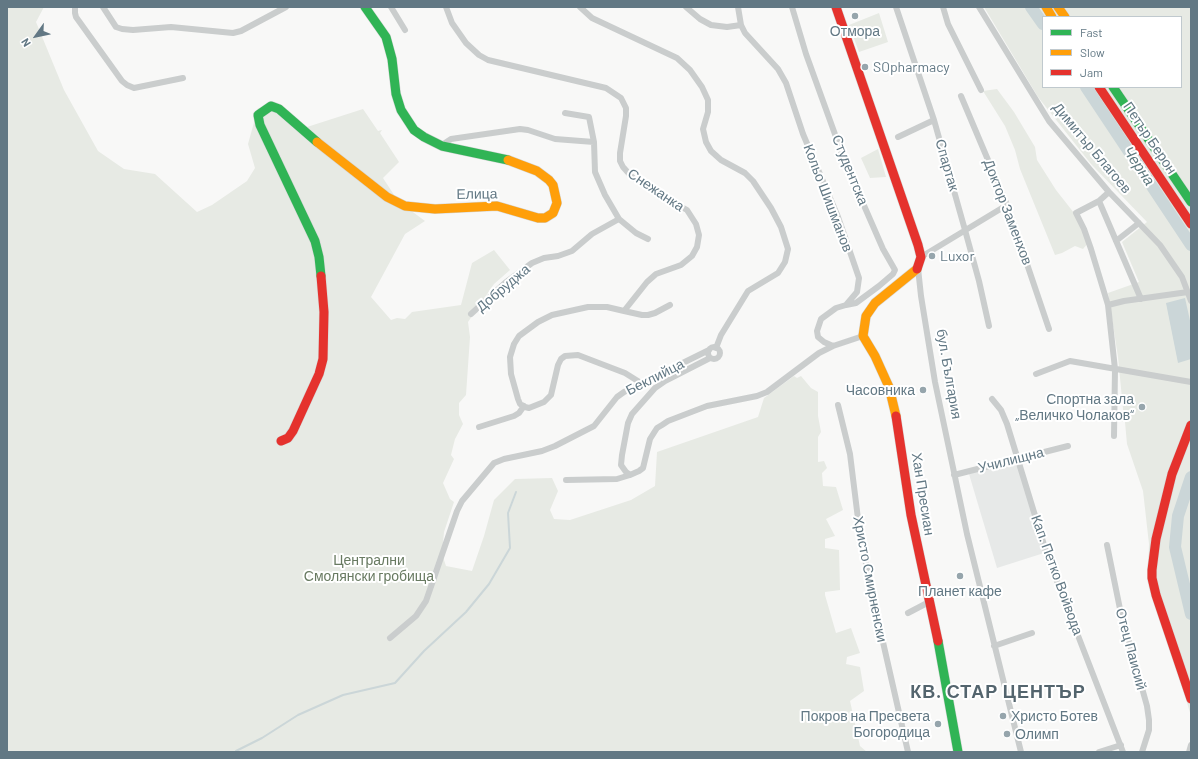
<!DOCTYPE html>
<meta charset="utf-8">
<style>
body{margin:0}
#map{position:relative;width:1198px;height:759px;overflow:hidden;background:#f8f8f7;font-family:Barlow,sans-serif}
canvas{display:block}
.frame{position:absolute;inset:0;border:8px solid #627884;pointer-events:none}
.legend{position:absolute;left:1042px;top:16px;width:140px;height:72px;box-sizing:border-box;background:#fff;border:1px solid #c0c9ce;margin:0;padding:5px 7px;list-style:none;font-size:12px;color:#627884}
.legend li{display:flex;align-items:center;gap:8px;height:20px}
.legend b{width:20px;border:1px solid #c0c9ce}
.north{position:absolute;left:16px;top:16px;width:40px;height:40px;-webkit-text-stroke:3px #fff;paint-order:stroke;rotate:237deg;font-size:11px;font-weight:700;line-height:16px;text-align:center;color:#627884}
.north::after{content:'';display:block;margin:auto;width:14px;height:18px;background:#627884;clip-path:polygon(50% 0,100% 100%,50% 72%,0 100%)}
</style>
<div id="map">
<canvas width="1198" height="759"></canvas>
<div class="frame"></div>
<ul class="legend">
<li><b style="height:5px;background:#30b455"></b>Fast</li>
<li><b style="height:5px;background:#ff9f0a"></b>Slow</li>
<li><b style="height:5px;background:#e5322d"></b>Jam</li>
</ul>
<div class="north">N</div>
</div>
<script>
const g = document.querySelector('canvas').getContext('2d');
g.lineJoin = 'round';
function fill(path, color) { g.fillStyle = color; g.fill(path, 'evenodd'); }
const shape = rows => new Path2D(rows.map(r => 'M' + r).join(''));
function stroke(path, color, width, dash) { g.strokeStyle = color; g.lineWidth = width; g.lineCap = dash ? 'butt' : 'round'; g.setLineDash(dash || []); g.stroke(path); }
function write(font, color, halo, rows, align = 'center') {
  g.font = font + ' Barlow,sans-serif'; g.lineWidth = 4; g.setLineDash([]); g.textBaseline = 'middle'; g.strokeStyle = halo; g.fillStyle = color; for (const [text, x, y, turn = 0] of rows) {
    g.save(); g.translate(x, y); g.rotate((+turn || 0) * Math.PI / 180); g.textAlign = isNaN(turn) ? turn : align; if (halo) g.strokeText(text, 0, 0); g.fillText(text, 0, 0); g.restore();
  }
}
fill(shape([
 [1016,461,1044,553,997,568,969,474]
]), '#e7e9e8');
fill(shape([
 [7,7,44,7,36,22,64,90,98,151,124,169,155,174,197,212,212,205,247,181,255,168,248,144,258,108,284,107,307,127,363,109,378,131,382,130,380,133,399,162,383,178,398,201,425,221,405,234,371,297,391,320,397,318,405,319,412,312,461,305,472,263,494,250,510,270,494,284,468,322,470,337,466,395,459,403,459,415,463,424,455,439,451,455,454,459,443,483,450,499,454,502,444,532,442,554,446,566,472,571,484,536,494,500,515,479,552,478,558,491,550,510,554,519,570,520,631,500,655,486,657,452,758,417,764,398,794,376,797,378,801,376,811,388,818,392,818,416,821,432,818,437,818,462,824,461,827,468,822,473,823,486,836,487,843,510,826,519,835,536,825,539,825,548,839,550,840,590,825,592,825,595,836,633,851,628,860,653,847,657,846,664,860,667,864,691,850,701,860,746,867,752,7,752],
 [984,7,1191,7,1191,716,1148,572,1149,544,1143,491,1127,444,1125,422,1122,422,1123,409,1118,357,1108,293,1139,282,1122,242,1147,222,1091,164,1038,97],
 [1043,17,1181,17,1181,87,1043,87],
 [879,13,888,42,859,52,849,25],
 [997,89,1014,112,1035,147,1037,160,1056,190,1078,218,1089,242,1083,249,1075,246,1062,253,1055,255,1020,169,1015,150,1005,126,983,91],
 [878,149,886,177,870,178,861,158]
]), '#e7eae4');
fill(shape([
 [1185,298,1191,325,1191,359,1178,363,1166,303]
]), '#cbd6d8');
stroke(shape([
 [236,751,262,738,298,715,343,695,395,683,424,651,466,612,489,584,510,548,508,513,516,492]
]), '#cbd6d8', 2);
stroke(shape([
 [1031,7,1043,24],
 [1086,87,1191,245],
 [1191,477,1178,516,1175,547,1191,614]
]), '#cbd6d8', 12);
const fast = shape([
 [365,7,386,37,392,59,396,94,401,110,414,130,424,137,442,146,508,160],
 [1113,87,1191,202],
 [317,142,279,109,271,106,258,115,260,125,315,241,319,257,321,276],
 [938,641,958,752]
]);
const slow = shape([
 [1046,7,1052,17],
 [1058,7,1065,17],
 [317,142,387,197,405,206,435,209,497,206,538,218,545,218,553,213,557,203,553,185,549,180,537,171,508,160],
 [896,416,889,387,875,356,863,336,866,316,875,303,917,269]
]);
const jam = shape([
 [836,7,918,245,921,257,917,269],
 [1099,87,1191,224],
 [896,416,911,515,938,641],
 [1191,425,1172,474,1156,539,1152,570,1152,578,1156,595,1191,699],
 [281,441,288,438,293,431,319,374,323,359,324,312,321,276]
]);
stroke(fast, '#d4d5d5', 10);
stroke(slow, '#d4d5d5', 10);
stroke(jam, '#d4d5d5', 10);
stroke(shape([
 [75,7,75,13,76,17,122,81,127,85,134,88,183,78],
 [103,7,116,27,122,29,133,30,171,27,233,33,241,31,286,7],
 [391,7,405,30],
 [446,7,452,23,466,43,479,55,488,60,606,88,621,98,626,108,626,116,620,153,620,161,623,167,632,177,653,191,687,210,696,224,699,235,697,247,692,256,681,265,656,274,647,282,624,311,607,307,588,307,552,315,538,322,519,336,514,344,510,357,511,374,518,399,520,404,525,407,529,408,544,402,551,395,558,365,561,359,565,356,578,355,591,360,625,373,641,383],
 [580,7,592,18,677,58,690,70,702,87,708,100,708,112,703,129,706,142,711,151,721,160,745,173,753,181,771,208,781,227,788,249,785,262,778,273,748,291,721,335,716,348],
 [686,7,700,19,711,25,727,27,741,25],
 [738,7,741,25,745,33,778,69,786,83,803,134,838,217,859,278,857,292,846,305,836,308,821,319,817,331,818,337,824,342,833,346,863,336],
 [792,7,806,54,845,162,883,249,895,270,893,274,879,286,856,303,846,305],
 [896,7,934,120,965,230,979,281,989,326],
 [943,7,948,24,981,90],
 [979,7,1049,121,1109,192,1160,245,1182,277,1191,301],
 [961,96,1007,205,1049,329],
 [565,113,589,117,594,142,595,172,605,195,619,219,636,233,648,239],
 [898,137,934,120],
 [442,146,445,143,451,139,520,129,528,130,555,139,594,142],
 [1109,192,1099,201,1076,213,1084,229,1091,249,1108,305,1115,369,1114,436],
 [1099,201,1141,299],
 [1116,241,1139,223],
 [921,257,1007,205],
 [918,268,921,296,935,382,967,534,1021,752],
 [1108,305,1124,301,1188,292],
 [624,311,642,315,648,315,655,313,670,305],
 [471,314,505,283,532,263,544,258,558,256,572,251,592,234,619,219],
 '708 353a6 6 0 1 1 12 0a6 6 0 1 1-12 0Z',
 [710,358,665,381,655,388,632,414,628,423,622,455,621,465,626,472,630,475,639,471,643,468,650,439,657,428,662,425,668,421,707,406,757,396,767,392,819,353,833,346],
 [1036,374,1070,361,1191,382],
 [992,399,1001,410,1007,424,1048,558,1123,752],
 [838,405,850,454,859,527,870,585,908,752],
 [479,427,514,416,519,413,524,406],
 [954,475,1068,446],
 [566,480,617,479,630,475],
 [1107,545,1120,609,1147,706,1149,720,1149,730,1142,752],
 [908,613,929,602],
 [390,638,416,616,426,601,457,511,462,501,494,463,504,459,542,451,555,446,594,426,617,397,624,392,709,350],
 [994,646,1032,633],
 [1099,752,1121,745],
 [1189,752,1191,745]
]), '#cacdcd', 6);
stroke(fast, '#30b455', 9);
stroke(slow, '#ff9f0a', 9);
stroke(jam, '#e5322d', 9);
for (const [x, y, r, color] of [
 [855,16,4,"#96a5ac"],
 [865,67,4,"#96a5ac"],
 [932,256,4,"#96a5ac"],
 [923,390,4,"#96a5ac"],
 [1142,407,4,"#96a5ac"],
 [960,576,4,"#96a5ac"],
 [1003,716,4,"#96a5ac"],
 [938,724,4,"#96a5ac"],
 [1007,734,4,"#96a5ac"]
]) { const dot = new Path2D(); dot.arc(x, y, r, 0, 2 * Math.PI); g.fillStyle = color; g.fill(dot); stroke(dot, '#fff', 1.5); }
write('14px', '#627884', '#fff', [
 ["Отмора",855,31,"center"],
 ["SOpharmacy",873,67],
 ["Luxor",940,256],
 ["Часовника",915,390,"right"],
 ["Спортна зала",1134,399,"right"],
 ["„Величко Чолаков“",1134,415,"right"],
 ["Планет кафе",960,591,"center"],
 ["Покров на Пресвета",930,716,"right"],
 ["Богородица",930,732,"right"],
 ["Христо Ботев",1011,716],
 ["Олимп",1015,734]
], 'left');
write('14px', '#627884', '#fff', [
 ["Петър Берон",1150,138,56],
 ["Димитър Благоев",1092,148,50],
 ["Спартак",947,165,74],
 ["Студентска",850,170,68],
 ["Снежанка",656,190,34],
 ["Елица",477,194,-1],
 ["Кольо Шишманов",828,198,69],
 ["Доктор Заменхов",1008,212,69],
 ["Добруджа",503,288,-40],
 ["бул. България",949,374,80],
 ["Беклийца",655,377,-27],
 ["Училищна",1011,460,-14],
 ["Хан Пресиан",923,494,81],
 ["Кап. Петко Войвода",1057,575,70],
 ["Христо Смирненски",870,579,79],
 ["Отец Паисий",1131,649,75]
]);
write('14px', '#687a61', '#fff', [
 ["Централни",369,560],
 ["Смолянски гробища",369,576]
]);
write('italic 15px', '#5d787e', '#fff', [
 ["Черна",1139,166,56]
]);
g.letterSpacing = '1px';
write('bold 18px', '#54656e', '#fff', [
 ["КВ. СТАР ЦЕНТЪР",998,692]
]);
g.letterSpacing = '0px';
</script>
